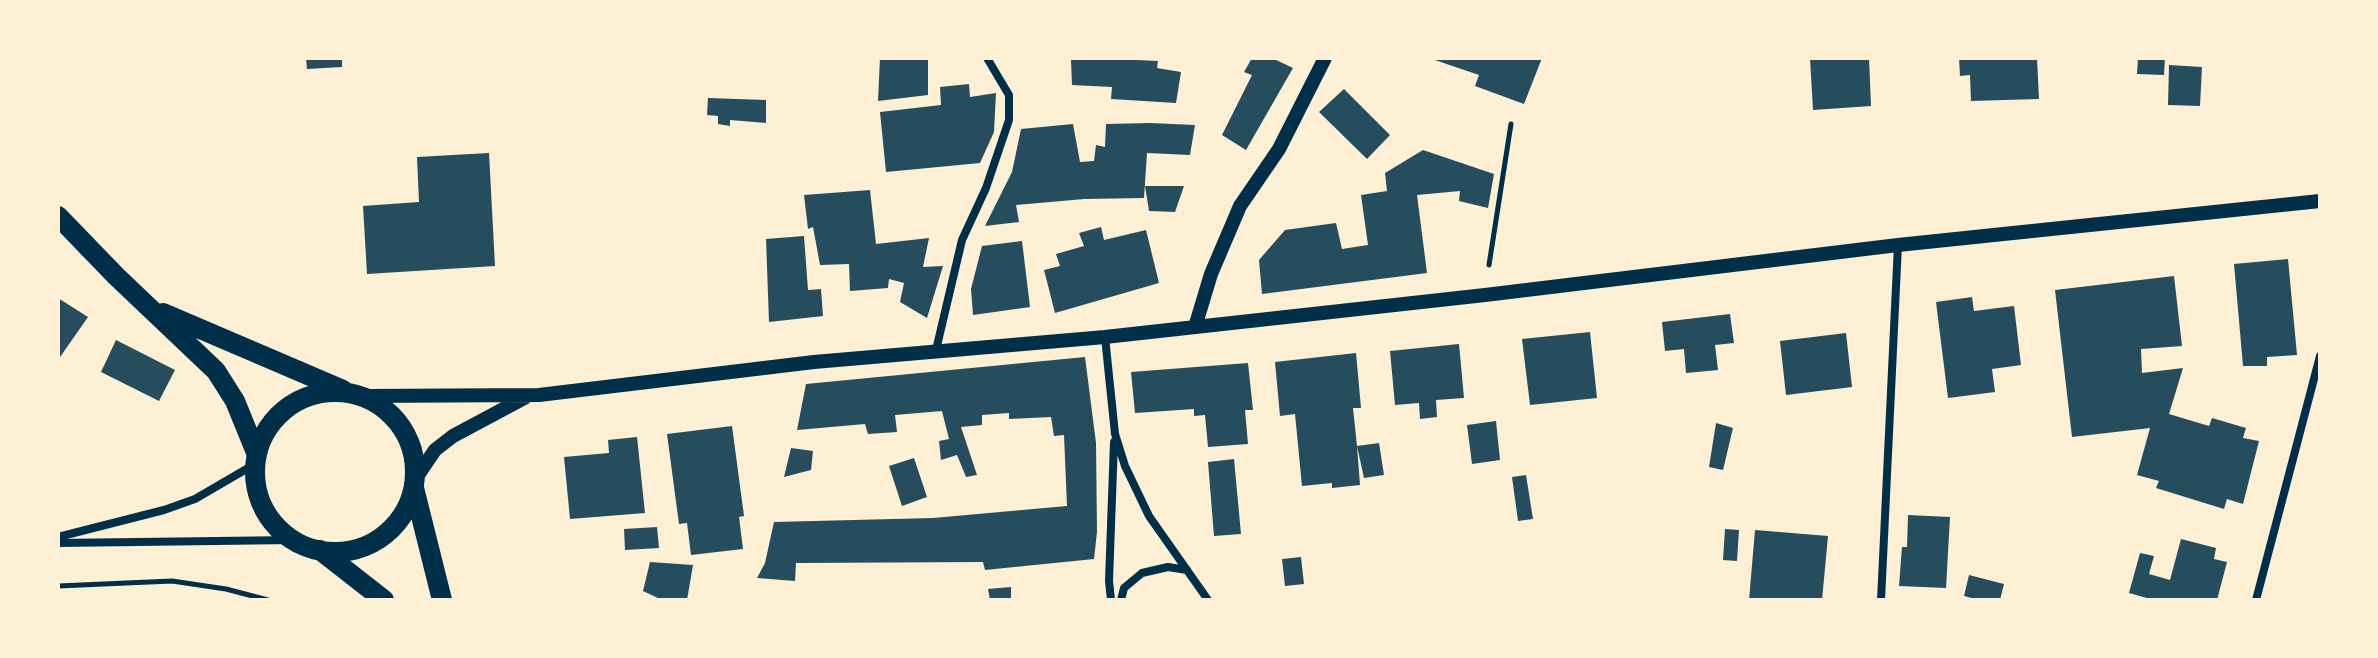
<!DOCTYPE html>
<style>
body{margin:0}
#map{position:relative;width:2378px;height:658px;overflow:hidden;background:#fdf0d5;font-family:"Nunito Sans",sans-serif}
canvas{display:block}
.frame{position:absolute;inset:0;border:60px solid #fdf0d5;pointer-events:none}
</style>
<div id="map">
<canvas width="2378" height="658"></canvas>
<div class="frame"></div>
</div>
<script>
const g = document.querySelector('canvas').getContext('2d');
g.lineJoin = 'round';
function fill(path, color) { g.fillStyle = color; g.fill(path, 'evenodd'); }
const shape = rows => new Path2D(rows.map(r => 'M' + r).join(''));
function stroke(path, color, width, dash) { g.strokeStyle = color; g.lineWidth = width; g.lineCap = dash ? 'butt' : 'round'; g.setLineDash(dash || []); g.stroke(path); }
fill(shape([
 [306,58,342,58,342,67,307,69],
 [880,58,928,58,928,95,878,101],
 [1093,58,1158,61,1157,68,1181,72,1176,103,1111,99,1112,87,1072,85,1071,60],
 [1252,58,1272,58,1293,68,1246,150,1222,135,1252,75,1244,72],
 [1429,58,1542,58,1524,104,1475,86,1479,75],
 [1810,58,1869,58,1871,106,1813,110],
 [1959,58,2037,58,2039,99,1971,101,1970,75,1960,76],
 [2138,58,2165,58,2164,75,2137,74],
 [2169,65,2202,67,2200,106,2168,105],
 [969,84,970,97,996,93,994,132,980,163,886,172,880,112,941,105,940,87],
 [1344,89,1390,135,1367,159,1319,112],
 [708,98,766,100,766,123,730,120,730,126,718,124,718,116,707,115],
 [1150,123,1195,125,1190,155,1147,153,1144,198,1084,199,1016,205,1019,222,985,226,1012,172,1021,129,1073,124,1080,162,1094,161,1096,145,1105,147,1106,124],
 [1423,150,1494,174,1488,208,1459,201,1460,191,1417,195,1427,273,1262,294,1259,260,1285,230,1336,223,1342,249,1368,245,1361,195,1387,191,1385,173],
 [489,153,495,266,367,274,363,206,419,202,417,157],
 [1145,186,1184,186,1175,212,1149,211],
 [870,190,876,244,929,238,923,267,943,266,927,318,900,302,904,283,889,279,888,288,850,291,849,264,820,265,813,227,808,229,804,195],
 [1101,227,1104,240,1146,230,1159,283,1055,313,1044,270,1060,266,1056,254,1084,246,1079,233],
 [804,236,808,290,821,289,823,316,769,322,766,239],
 [1022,241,1030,307,973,315,971,289,982,246],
 [2288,259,2297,355,2267,357,2267,366,2243,366,2234,264],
 [2174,276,2182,346,2141,349,2142,373,2183,368,2169,414,2209,426,2212,418,2246,428,2243,438,2259,441,2243,504,2227,499,2224,509,2156,488,2159,481,2137,475,2150,428,2072,437,2055,290],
 [1972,297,1974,311,2014,306,2021,365,1992,369,1995,392,1948,398,1936,302],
 [58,298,88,317,58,360],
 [1730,314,1734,343,1715,345,1718,370,1686,373,1684,349,1665,351,1662,322],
 [1590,332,1597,398,1530,405,1522,339],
 [1846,333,1852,387,1786,395,1780,341],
 [116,340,175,370,159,401,101,372],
 [1459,344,1464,398,1436,400,1437,417,1420,419,1419,403,1395,405,1390,351],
 [1356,353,1361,408,1353,408,1357,446,1379,443,1384,475,1364,478,1357,446,1360,485,1332,488,1332,483,1302,486,1295,414,1280,416,1275,362],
 [1085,357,1096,443,1097,532,1094,559,985,570,983,562,796,563,795,581,757,578,765,563,774,522,933,518,1067,506,1064,435,1054,436,1051,417,1009,419,1009,413,982,415,982,425,961,427,977,475,966,477,957,455,941,460,939,441,949,439,942,411,895,415,897,432,868,434,865,424,797,430,806,384],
 [1248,363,1253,410,1245,410,1248,444,1208,447,1205,415,1194,416,1194,409,1135,413,1131,372],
 [1496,421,1500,460,1472,464,1467,425],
 [1716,423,1733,428,1723,470,1709,467],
 [732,426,744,516,739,517,743,549,691,555,687,523,679,524,667,434],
 [637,437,645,513,570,519,564,457,609,453,608,440],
 [791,448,813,451,811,470,784,477],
 [914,458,927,497,902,506,889,466],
 [1234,459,1241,534,1214,536,1208,462],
 [1526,475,1533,519,1518,521,1512,477],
 [1908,515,1950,517,1946,588,1899,586,1902,547,1907,547],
 [657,527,659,548,625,550,624,529],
 [1725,529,1739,530,1737,561,1723,560],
 [1755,530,1828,536,1822,600,1749,600],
 [2181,539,2216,548,2214,559,2227,562,2217,600,2154,600,2129,593,2140,553,2154,556,2149,574,2170,580],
 [1301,557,1304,584,1285,586,1282,559],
 [650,562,693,565,687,600,662,600,643,591],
 [1969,575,2004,584,2000,600,1979,600,1964,596],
 [1011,587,1011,600,990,600,988,589]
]), '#264d5e');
stroke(shape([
 [1489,265,1511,124],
 [58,586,172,581,226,589,268,600]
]), '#003049', 5);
stroke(shape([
 [1105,337,1115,434,1125,466,1149,516,1208,600],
 [936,350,962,240,986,188,1009,120,1009,95,987,58],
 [58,537,164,510,195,499,255,464],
 [58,543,294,540],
 [1111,600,1109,581,1114,442],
 [1121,600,1124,588,1142,573,1168,567,1187,570],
 [1881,600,1898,245],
 [2256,600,2320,356]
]), '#003049', 8);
stroke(shape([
 [1195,327,1211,274,1240,206,1279,149,1325,58],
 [363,396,539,395,814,362,1105,337,1485,295,1898,245,2320,201],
 [416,478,435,450,453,436,526,397]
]), '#003049', 14);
stroke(shape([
 [58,216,116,276,216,371,235,401,257,455],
 [163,313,343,390],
 '255 472a80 80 0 1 1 160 0a80 80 0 1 1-160 0Z',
 [414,488,442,600],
 [320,550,384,600]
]), '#003049', 20);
</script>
